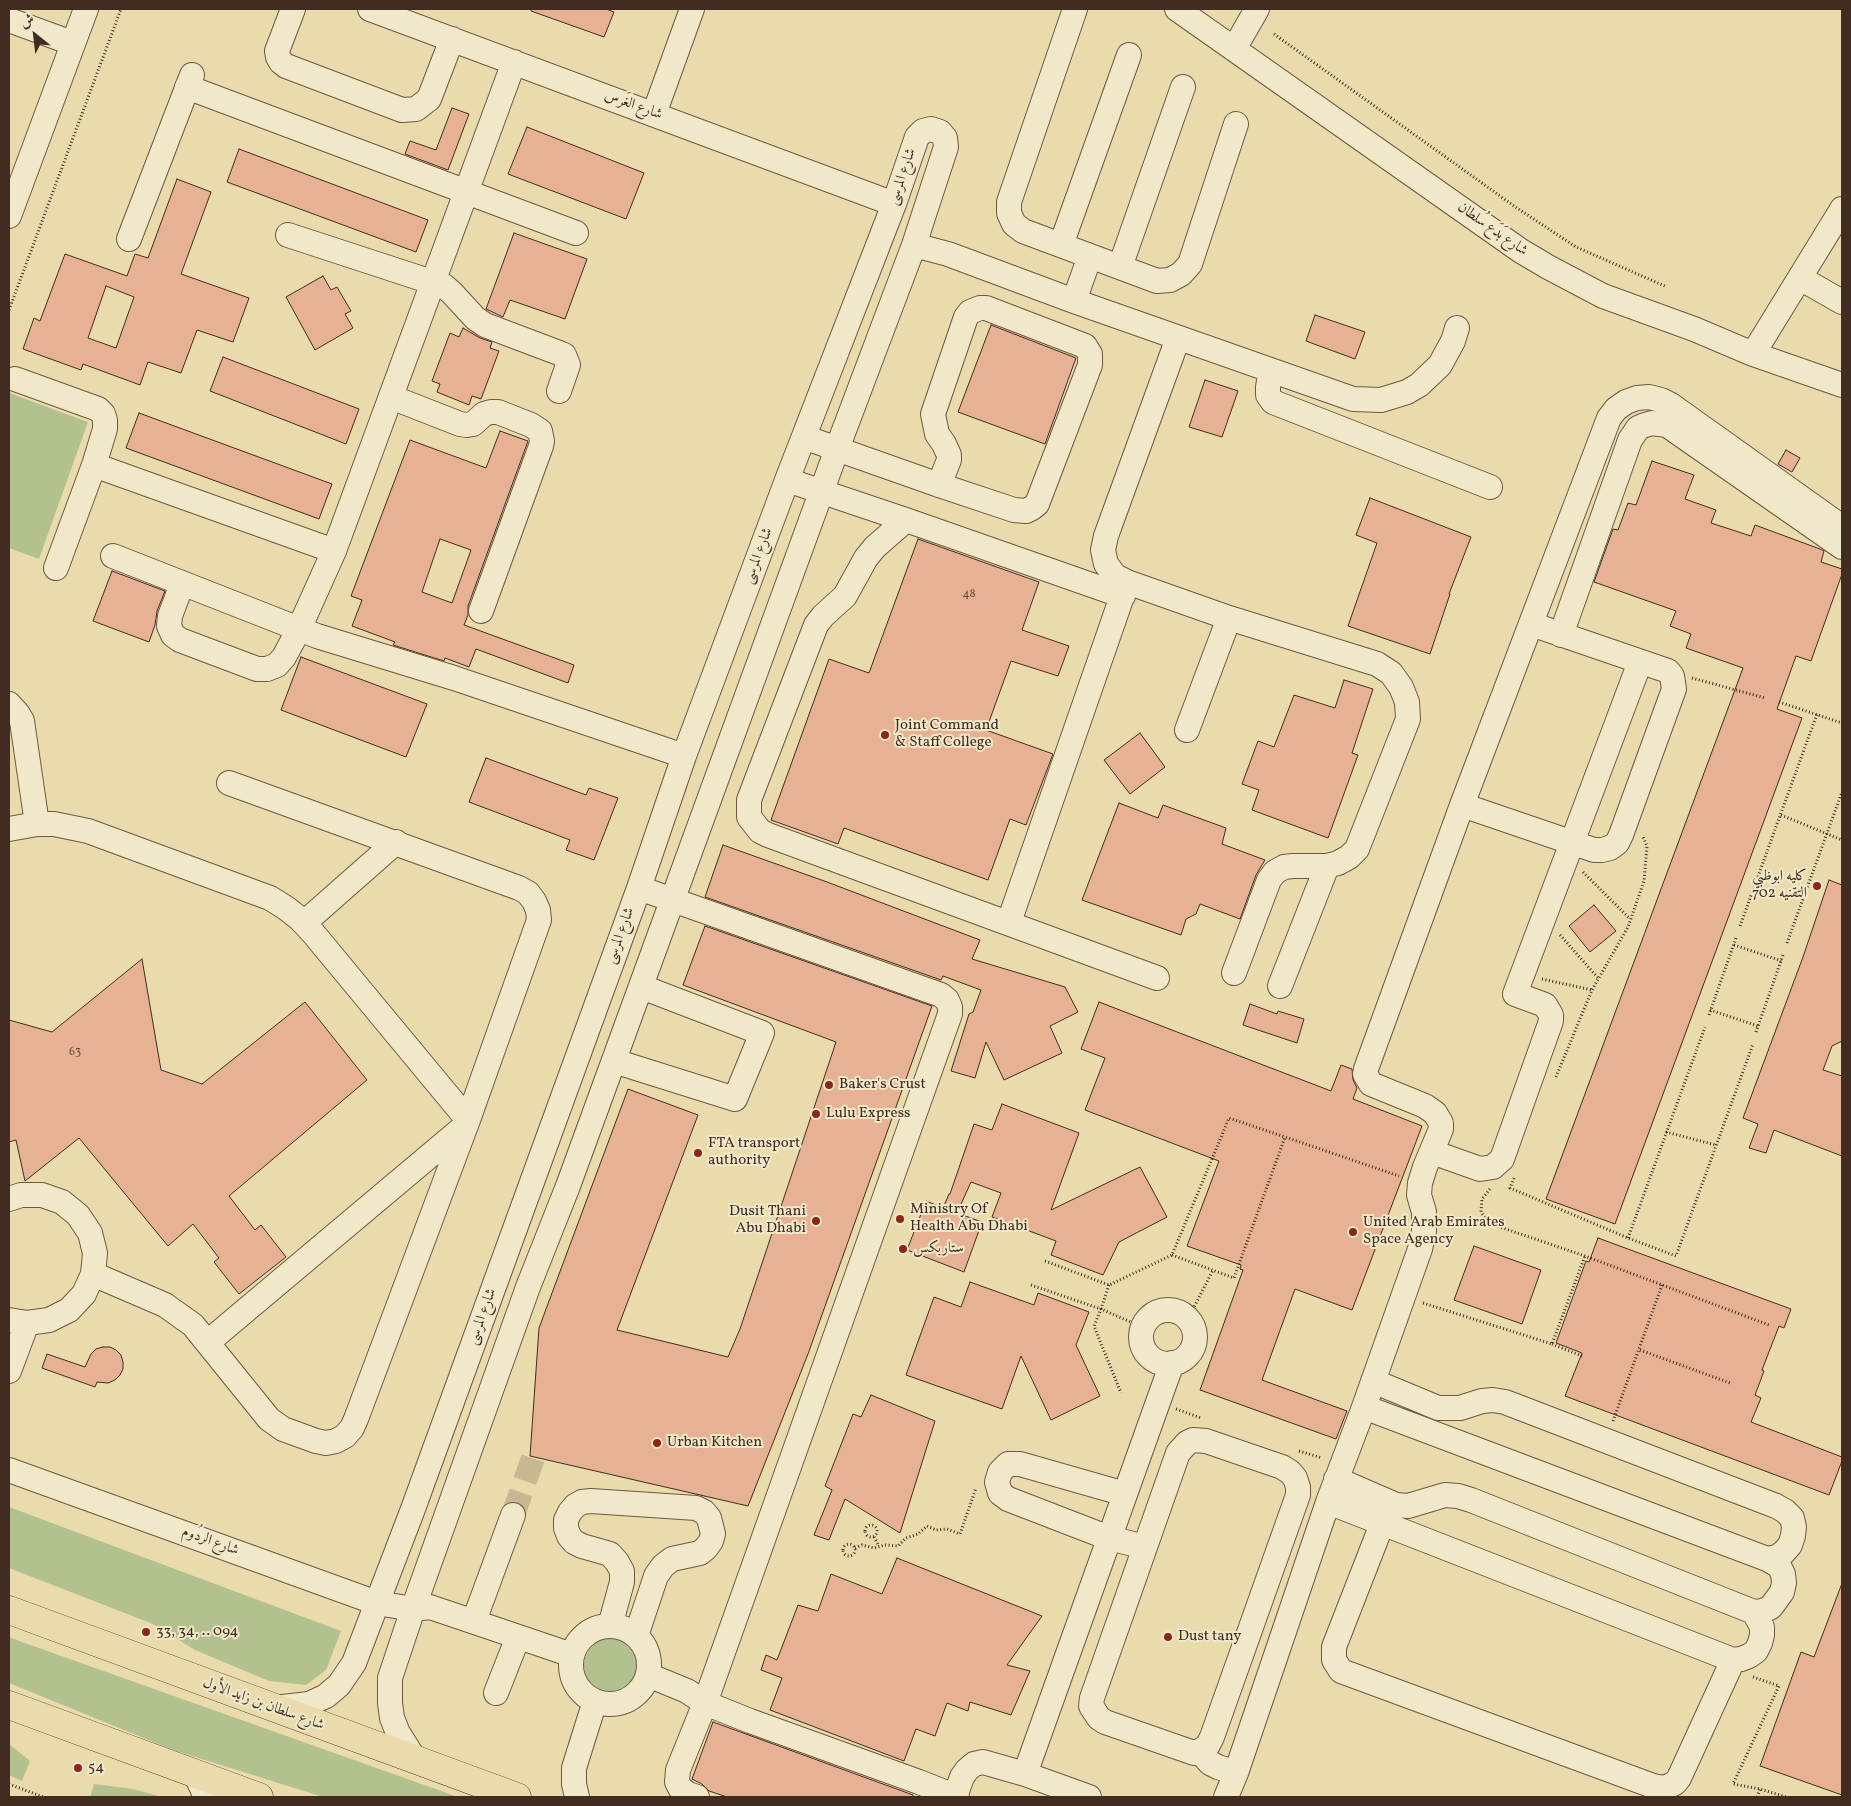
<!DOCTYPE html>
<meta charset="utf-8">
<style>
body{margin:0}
#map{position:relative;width:1851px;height:1806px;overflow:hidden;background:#eadbad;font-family:Vollkorn,Amiri,serif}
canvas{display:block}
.frame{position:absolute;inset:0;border:10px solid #422c21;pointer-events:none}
.north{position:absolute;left:10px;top:10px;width:50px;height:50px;-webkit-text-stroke:4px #f1e8ca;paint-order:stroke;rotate:331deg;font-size:14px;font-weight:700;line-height:20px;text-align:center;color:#422c21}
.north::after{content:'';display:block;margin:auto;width:18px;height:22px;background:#422c21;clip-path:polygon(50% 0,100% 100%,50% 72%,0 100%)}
</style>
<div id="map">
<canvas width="1851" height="1806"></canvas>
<div class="frame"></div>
<div class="north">ش</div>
</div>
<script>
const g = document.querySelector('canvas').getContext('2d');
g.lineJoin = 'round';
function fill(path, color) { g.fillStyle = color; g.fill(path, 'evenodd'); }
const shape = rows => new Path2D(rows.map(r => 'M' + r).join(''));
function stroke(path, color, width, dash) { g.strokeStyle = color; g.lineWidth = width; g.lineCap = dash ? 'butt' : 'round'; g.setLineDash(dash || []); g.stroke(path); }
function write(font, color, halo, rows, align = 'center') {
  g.font = font + ' Vollkorn,Amiri,serif'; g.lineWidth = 4; g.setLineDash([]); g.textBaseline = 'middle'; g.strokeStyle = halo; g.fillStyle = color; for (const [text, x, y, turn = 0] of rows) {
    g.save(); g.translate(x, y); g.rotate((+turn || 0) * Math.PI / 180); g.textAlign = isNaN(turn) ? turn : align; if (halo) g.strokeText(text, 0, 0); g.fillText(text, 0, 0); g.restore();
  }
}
fill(shape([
 [9,393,88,422,39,559,9,548],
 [9,1507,341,1631,326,1670,306,1685,269,1681,195,1650,153,1624,9,1568],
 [9,1637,22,1642,458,1797,323,1797,173,1750,9,1683],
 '584 1665a27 27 0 1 1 54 0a27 27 0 1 1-54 0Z',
 [9,1744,30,1761,22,1781,9,1775],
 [94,1784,133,1789,162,1797,90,1797]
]), '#b2c18e');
const building = shape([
 [531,9,606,9,614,12,604,37,531,11,531,9],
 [452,108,469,114,448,170,405,154,410,141,436,150,452,108],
 [527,127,644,173,626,219,508,174,527,127],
 [239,149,428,220,416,252,227,182,239,149],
 [177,179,211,192,181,274,249,298,233,342,197,330,181,373,148,362,140,385,83,364,81,370,23,349,34,318,40,321,65,254,127,276,135,254,148,258,177,179],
 [106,286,134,297,116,348,88,338,106,286],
 [514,233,587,259,565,319,510,300,503,317,486,309,514,233],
 [323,276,331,290,337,287,351,311,345,314,353,328,315,350,286,297,323,276],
 [1315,315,1365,332,1355,359,1306,341,1315,315],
 [991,325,1076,358,1045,444,958,412,991,325],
 [463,328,480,338,492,342,490,348,499,351,481,399,472,396,469,405,437,392,440,384,432,381,450,333,459,337,463,328],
 [223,357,359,409,346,444,210,391,223,357],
 [1205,380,1238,391,1222,437,1189,427,1205,380],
 [139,413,332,484,319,519,126,448,139,413],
 [500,431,528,441,468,606,468,615,464,625,574,665,568,683,476,649,469,667,445,658,444,661,393,645,395,642,352,626,362,600,351,596,410,440,486,468,500,431],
 [440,539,471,550,452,603,422,592,440,539],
 [1786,450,1800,458,1792,472,1778,464,1786,450],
 [1652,461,1694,475,1685,499,1716,510,1711,523,1751,536,1755,525,1820,549,1824,551,1821,562,1842,569,1842,574,1811,661,1796,656,1777,709,1802,718,1615,1224,1546,1199,1743,668,1686,648,1691,634,1670,626,1676,611,1594,582,1613,529,1618,530,1628,503,1636,505,1652,461],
 [1370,498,1471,537,1449,594,1450,594,1430,654,1348,626,1377,543,1356,535,1370,498],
 [918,539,1039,582,1022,630,1069,646,1058,676,1011,661,986,730,1053,754,1026,825,1010,819,988,880,844,828,838,844,771,820,829,659,869,673,918,539],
 [112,571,165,591,157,611,155,625,149,642,93,621,112,571],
 [301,657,427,704,406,757,281,710,301,657],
 [1344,680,1373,689,1352,753,1358,755,1328,838,1252,810,1259,790,1242,784,1258,741,1274,747,1294,695,1335,708,1344,680],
 [1140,733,1165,767,1130,794,1104,760,1140,733],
 [486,758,586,795,589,788,618,798,594,860,566,850,570,840,469,802,486,758],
 [1119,803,1158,818,1163,805,1226,828,1222,844,1265,860,1256,875,1240,919,1200,904,1196,914,1186,919,1181,935,1082,900,1119,803],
 [723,845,827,882,980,940,972,959,1065,987,1078,1012,1050,1026,1062,1053,1004,1080,986,1042,975,1078,951,1071,969,1014,973,1012,981,990,943,976,941,980,705,897,723,845],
 [1829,880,1842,885,1842,1041,1832,1046,1823,1070,1842,1076,1842,1156,1774,1130,1766,1153,1749,1148,1758,1124,1743,1118,1803,957,1829,880],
 [1594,905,1616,931,1590,952,1569,926,1594,905],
 [705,926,932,1006,808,1354,748,1506,530,1456,539,1328,628,1089,698,1115,617,1330,728,1357,740,1329,836,1042,683,985,705,926],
 [142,959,161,1070,202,1084,305,1002,367,1080,229,1196,255,1230,261,1225,286,1257,239,1294,214,1262,219,1258,193,1224,168,1246,79,1138,25,1181,16,1140,9,1142,9,1020,52,1032,142,959],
 [1099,1002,1331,1091,1341,1065,1352,1069,1353,1080,1357,1088,1353,1099,1422,1126,1352,1310,1295,1289,1262,1380,1347,1411,1336,1439,1200,1390,1243,1270,1240,1269,1241,1265,1187,1246,1219,1161,1085,1110,1105,1058,1081,1049,1099,1002],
 [1250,1004,1277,1014,1278,1011,1304,1019,1297,1043,1243,1025,1250,1004],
 [1002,1104,1079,1133,1051,1210,1140,1167,1167,1217,1119,1242,1103,1275,1051,1255,1056,1241,992,1217,1001,1193,971,1182,957,1213,982,1222,964,1272,907,1250,926,1201,943,1208,949,1194,950,1194,974,1124,992,1130,1002,1104],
 [1598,1238,1791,1309,1784,1328,1779,1326,1762,1370,1764,1371,1755,1395,1761,1398,1751,1422,1842,1457,1842,1461,1829,1495,1565,1396,1582,1353,1556,1343,1586,1261,1589,1262,1598,1238],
 [1474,1246,1541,1270,1522,1324,1454,1300,1474,1246],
 [970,1282,1034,1305,1038,1293,1089,1312,1076,1345,1100,1396,1051,1420,1021,1356,1002,1409,906,1375,934,1297,961,1307,970,1282],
 [103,1347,110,1347,116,1350,121,1355,123,1362,123,1369,120,1375,115,1380,108,1383,97,1382,95,1387,42,1368,47,1354,85,1367,91,1354,96,1349,103,1347],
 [871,1395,935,1421,900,1533,845,1499,829,1540,814,1535,832,1490,825,1486,853,1414,861,1417,871,1395],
 [897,1558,1042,1616,1007,1665,1030,1671,1011,1715,970,1702,968,1711,947,1703,935,1736,916,1729,904,1761,770,1710,782,1678,761,1670,766,1655,777,1660,798,1605,818,1611,831,1574,882,1594,897,1558],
 [1841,1586,1842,1587,1842,1795,1760,1766,1801,1652,1814,1657,1841,1586],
 [713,1722,913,1795,913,1797,727,1797,709,1791,702,1784,692,1779,713,1722]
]);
fill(building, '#e7b193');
stroke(building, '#422c21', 1);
stroke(shape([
 [513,1515,533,1458]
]), '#c8b891', 24, [24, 12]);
const minor = shape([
 [293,9,277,51,278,57,281,62,286,66,402,110,416,109,429,99,452,39],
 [370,9,894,204],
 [1075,9,1009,202,1009,213,1014,224,1023,231,1157,281,1170,280,1181,274,1190,264,1236,124],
 [1177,9,1521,251,1548,267,1603,296,1694,329,1753,354,1842,385],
 [9,20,72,43],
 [1234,49,1257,9],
 [187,87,576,233],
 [654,114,692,9],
 [9,216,86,9],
 [288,235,444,286,452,293,475,318,485,325,559,353,564,355,568,365,559,391],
 [129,239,192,75],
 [914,245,948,254,1074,301,1353,399,1381,400,1407,392,1419,385,1440,365,1453,341,1457,328],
 [1061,245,1129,55],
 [1120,267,1183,87],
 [1800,278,1842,302],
 [1074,301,1090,256],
 [1178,338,1106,536,1103,550,1106,564,1115,576,1127,582,1229,618,1377,664,1391,673,1401,687,1407,702,1408,719,1357,849,1349,857,1338,863,1327,866,1293,866,1284,867,1275,872,1269,880,1234,973],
 [1753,354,1842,209],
 [1271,370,1268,387,1268,395,1273,402,1490,487],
 [15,379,98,409,103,414,105,420,105,429,94,465,56,568],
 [391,397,460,424,467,425,473,424,484,414,491,412,498,412,531,425,540,431,542,441,541,446,481,611],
 [804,437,837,449,939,485,1014,510,1026,511,1032,508,1037,504,1090,365,1090,354,1085,346,986,308,980,308,970,312,966,317,933,414,937,434,944,444,949,455,949,460,939,485],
 [94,465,334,551],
 [787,480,906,520,1123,596],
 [906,520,875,547,866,558,845,596,823,616,816,625,749,800,749,817,760,831,768,835,1157,978],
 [113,556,317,636,454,678,684,756],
 [182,584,170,616,169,626,173,635,180,640,257,669,267,669,277,665,284,657,299,629,334,551,514,62],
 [1561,635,1630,440,1638,428,1645,425,1652,423,1667,425,1842,547],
 [9,704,18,714,22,721,37,824],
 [1187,730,1229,618],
 [1462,805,1594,850,1602,850,1610,848,1617,843,1621,835,1674,689,1672,676,1668,671,1531,624],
 [9,829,37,824,54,824,88,831,270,898,286,908,300,919,313,933,468,1120],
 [639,888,941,995,947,1000,950,1007,950,1014,705,1703,678,1770,677,1782,680,1788,688,1794,697,1797],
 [1009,922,1127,582],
 [304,923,396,842],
 [1280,986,1327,866],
 [614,1061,735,1099,762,1033,642,987],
 [1432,1152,1480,1169,1493,1167,1502,1159,1551,1021,1551,1015,1545,1005,1515,994,1640,662],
 [9,1199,21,1195,42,1195,62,1202,78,1215,90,1233,95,1253,93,1274,84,1294,69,1310,49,1320,27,1323,9,1320],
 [93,1274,165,1305,193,1325,269,1419,283,1429,316,1441,326,1443,336,1441,345,1436,352,1428,356,1419,468,1120,539,920,538,910,534,901,528,893,519,888,229,783],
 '1141 1337a27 27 0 1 1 54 0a27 27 0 1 1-54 0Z',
 [208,1342,465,1126],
 [9,1371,27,1323],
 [1373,1381,1438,1408,1460,1408,1482,1401,1493,1400,1505,1402,1776,1506,1785,1511,1792,1518,1794,1527,1793,1536,1790,1545,1784,1552,1777,1557,1767,1559],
 [1364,1407,1767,1559,1779,1566,1783,1574,1784,1583,1782,1592,1771,1607,1763,1611,1754,1612],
 [1193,1440,1206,1441,1282,1467,1290,1472,1295,1478,1298,1487,1298,1495,1212,1737,1208,1745,1202,1750,1194,1753,1105,1722,1099,1718,1091,1706,1092,1698,1178,1453,1187,1443,1193,1440],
 [9,1470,377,1603,413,1609,430,1607,572,1655],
 [1125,1494,1020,1464,1008,1464,1000,1472,997,1482,1000,1493,1008,1499,1109,1538,1145,1547],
 [1328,1502,1733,1660,1741,1659,1749,1656,1756,1651,1760,1643,1762,1635,1762,1627,1754,1612,1471,1500,1458,1496,1445,1495,1408,1506,1396,1505,1336,1479],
 [1382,1524,1334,1647,1334,1660,1341,1671,1653,1786,1665,1788,1675,1783,1679,1778,1733,1660],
 [474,1621,513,1515],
 [610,1626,622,1582,622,1571,617,1562,610,1554,582,1546,574,1542,569,1536,566,1528,566,1520,570,1512,575,1506,582,1502,591,1501,696,1508,704,1512,709,1518,713,1534,711,1541,706,1548,700,1553,672,1559,663,1566,656,1576,636,1636],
 '571 1665a39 39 0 1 1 78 0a39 39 0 1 1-78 0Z',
 [648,1675,687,1691,705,1703,750,1721,919,1782,957,1797],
 [496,1693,518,1637],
 [274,1708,309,1704,326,1696,339,1685,354,1663,413,1509,639,888,684,756,787,480,894,204,917,137,923,131,931,129,940,132,945,138,946,147,914,245,837,449,568,1186,528,1287,413,1609,390,1678,390,1703,392,1718,398,1733,415,1760],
 [1199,1751,1210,1763,1218,1767,1236,1773],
 [195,1773,206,1797],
 [1025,1774,1172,1363],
 [577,1797,574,1784,574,1768,595,1701],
 [955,1797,962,1777,967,1770,974,1764,983,1762,1025,1774,1089,1797],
 [1226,1797,1236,1773,1328,1502,1364,1407,1420,1249,1424,1231,1424,1212,1419,1195,1420,1183,1425,1167,1441,1129,1441,1123,1435,1113,1425,1106,1371,1084,1365,1074,1366,1069,1462,805,1609,418,1616,409,1626,402,1637,398,1649,397,1661,400,1671,405,1842,527]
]);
const major = shape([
 [9,1610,517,1797],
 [9,1705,259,1797]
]);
stroke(minor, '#6c5844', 26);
stroke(major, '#422c21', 29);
stroke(shape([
 [1274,34,1514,206,1576,247,1667,287],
 [9,310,121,9],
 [1692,678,1765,698],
 [1779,702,1842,723],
 [1781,815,1842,840],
 [1583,872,1630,919],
 [1740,926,1817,714],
 [1560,935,1599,979],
 [1787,943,1842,792],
 [1734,945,1782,961],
 [1542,979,1592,990],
 [1710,1010,1758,1026],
 [1709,1015,1736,938],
 [1756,1032,1783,955],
 [1556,1077,1592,990,1628,927,1644,881,1647,846,1643,837],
 [1666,1132,1716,1145],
 [1514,1178,1510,1188,1628,1238,1676,1256,1753,1044],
 [1490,1189,1482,1199,1481,1212,1488,1222,1494,1225,1585,1256,1769,1325],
 [1628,1238,1705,1027],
 [1172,1255,1234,1278,1285,1137,1399,1176],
 [1045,1261,1109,1285,1172,1255,1229,1118,1285,1137],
 [1031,1285,1101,1309,1094,1326,1121,1393],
 [1109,1285,1101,1309,1142,1327],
 [1423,1303,1552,1344,1585,1256],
 [1188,1319,1213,1270],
 [1552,1344,1582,1356],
 [1640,1350,1730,1383],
 [1176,1409,1201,1418],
 [1613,1421,1662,1285],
 [1299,1451,1322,1458],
 '865 1531a6 6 0 1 1 12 0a6 6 0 1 1-12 0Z',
 [874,1537,879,1546],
 '843 1550a6 6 0 1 1 12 0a6 6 0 1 1-12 0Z',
 [855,1548,862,1545,874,1548,885,1545,898,1546,906,1538,918,1534,927,1526,936,1530,947,1529,960,1534,976,1488],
 [1753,1677,1779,1686,1733,1784,1760,1789,1786,1797],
 [9,1784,43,1797],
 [1757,1797,1760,1789]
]), '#422c21', 3, [1, 2.5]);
stroke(minor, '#f1e8ca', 24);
stroke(major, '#eadbad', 28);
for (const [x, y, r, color] of [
 [885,735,5,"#8f2418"],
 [1817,886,5,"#8f2418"],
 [829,1085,5,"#8f2418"],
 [816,1114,5,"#8f2418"],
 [698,1153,5,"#8f2418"],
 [900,1219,5,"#8f2418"],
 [816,1221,5,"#8f2418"],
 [1353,1232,5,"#8f2418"],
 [903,1249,5,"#8f2418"],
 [657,1443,5,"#8f2418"],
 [146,1632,5,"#8f2418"],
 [1168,1637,5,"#8f2418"],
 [78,1768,5,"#8f2418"]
]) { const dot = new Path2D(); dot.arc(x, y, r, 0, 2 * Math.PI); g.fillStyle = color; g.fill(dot); stroke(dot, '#f1e8ca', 2); }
write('12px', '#6b4d3e', null, [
 ["48",969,595],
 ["63",75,1053]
]);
write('15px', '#422c21', '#f1e8ca', [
 ["شارع الغَرس",633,106,20],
 ["شارع المرسى",903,177,-71],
 ["شارع بَدَع سُلطان",1492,230,35],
 ["شارع المرسى",759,556,-69],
 ["شارع المرسى",621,936,-70],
 ["شارع المرسى",483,1317,-70],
 ["شارع الردُوم",210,1542,20],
 ["شارع سلطان بن زايد الأول",263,1705,20]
]);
write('15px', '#422c21', '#f1e8ca', [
 ["Joint Command",895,726],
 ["& Staff College",895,743],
 ["كليه ابوظبي",1807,877,"right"],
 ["التقنيه 702",1807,894,"right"],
 ["Baker's Crust",839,1085],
 ["Lulu Express",826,1114],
 ["FTA transport",708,1144],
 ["authority",708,1161],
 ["Ministry Of",910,1210],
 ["Health Abu Dhabi",910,1227],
 ["Dusit Thani",806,1212,"right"],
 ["Abu Dhabi",806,1229,"right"],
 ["United Arab Emirates",1363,1223],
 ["Space Agency",1363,1240],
 ["ستاربكس",913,1249],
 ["Urban Kitchen",667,1443],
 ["33, 34, .. 094",156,1632],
 ["Dust tany",1178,1637],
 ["54",88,1768]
], 'left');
</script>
